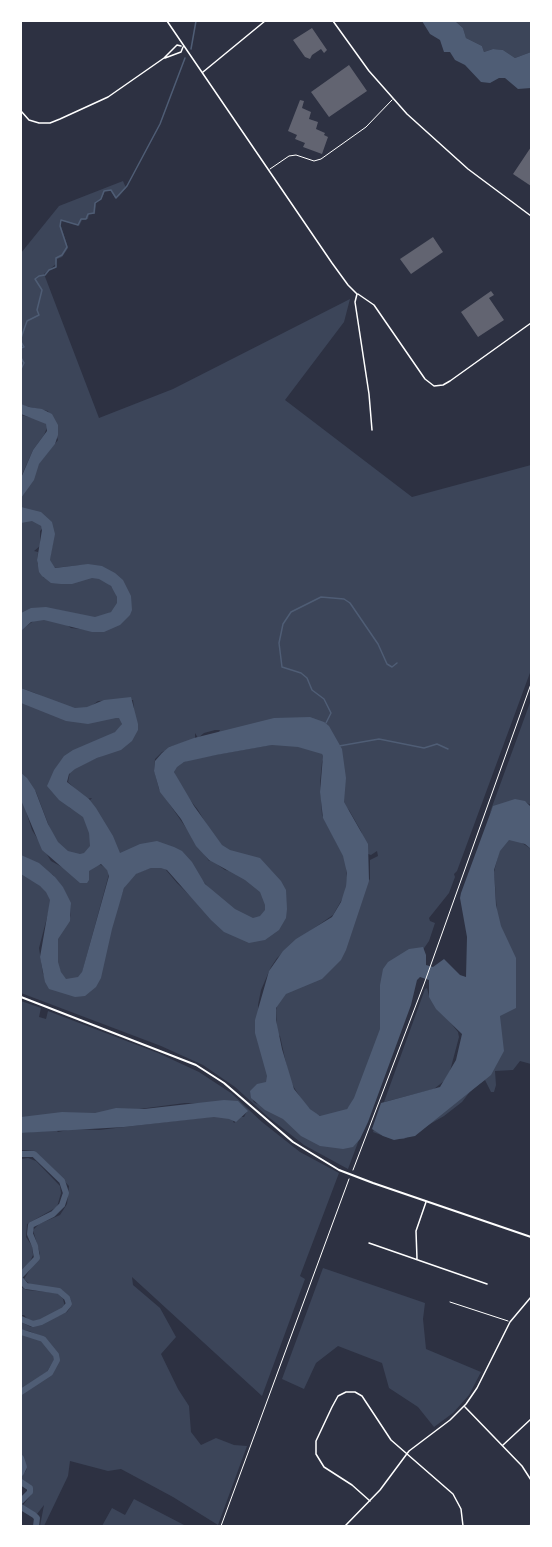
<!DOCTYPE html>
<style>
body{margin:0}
#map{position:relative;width:552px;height:1547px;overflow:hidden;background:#2d3142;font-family:"DM Sans",sans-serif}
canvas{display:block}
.frame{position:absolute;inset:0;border:22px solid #fff;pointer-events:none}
</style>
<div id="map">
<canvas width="552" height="1547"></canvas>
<div class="frame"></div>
</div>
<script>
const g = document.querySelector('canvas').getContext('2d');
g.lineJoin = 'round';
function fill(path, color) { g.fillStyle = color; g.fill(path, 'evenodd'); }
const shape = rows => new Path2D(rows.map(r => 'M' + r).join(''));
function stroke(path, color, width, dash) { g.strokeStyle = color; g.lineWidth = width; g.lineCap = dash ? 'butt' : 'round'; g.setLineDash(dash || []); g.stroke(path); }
fill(shape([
 [455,21,531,21,531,52,515,58,503,50,493,49,484,52,482,46,466,38,463,28],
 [123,181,126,188,119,196,115,198,111,191,105,191,101,200,96,202,95,214,89,214,88,219,82,220,79,226,61,220,61,226,68,248,62,257,57,259,56,264,44,274,99,418,173,389,350,299,344,322,285,400,412,497,531,465,531,670,457,871,454,874,455,877,449,893,429,918,430,921,435,923,429,941,420,954,381,1033,356,1099,346,1110,325,1118,316,1114,305,1105,290,1081,280,1036,277,1034,276,1010,278,1001,370,879,370,860,378,856,377,851,371,855,368,854,361,831,349,810,341,803,339,747,218,734,220,730,215,730,204,733,198,738,195,733,195,739,169,747,168,750,162,752,155,759,154,770,159,789,209,861,211,860,225,870,236,872,263,886,267,910,257,921,242,915,216,896,194,871,121,857,89,801,92,798,86,799,68,782,70,772,72,769,106,754,134,708,133,700,98,701,90,707,79,709,62,706,35,693,21,688,21,630,35,620,51,620,64,623,71,628,100,631,128,592,81,565,53,568,49,564,54,536,21,509,21,497,35,468,58,440,48,411,21,405,21,253,59,206],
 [21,415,41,420,48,425,44,435,33,450,21,477],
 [21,521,35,521,43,528,40,531,40,546,34,551,38,552,37,563,44,578,95,576,108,583,116,592,119,607,100,619,53,609,21,613],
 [531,700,531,805,525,802,492,809,489,815],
 [21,703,123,717,121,729,61,761,57,767,65,801,70,808,82,813,88,825,93,855,75,855,57,847,36,792,21,775],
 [282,743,321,751,324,758,322,762,320,783,322,815,346,861,347,878,345,894,333,915,297,940,277,958,271,967,261,990,258,1005,269,1080,253,1101,255,1103,360,1137,348,1169,304,1145,267,1116,235,1087,203,1065,161,1046,21,993,21,871,48,892,51,902,39,948,43,974,71,995,114,916,127,880,137,873,161,864,177,883,216,921,283,920,230,851,223,847,214,837,198,810,180,787,174,772,176,765,192,759],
 [21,796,32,830,51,861,62,867,101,865,107,869,109,874,80,980,64,979,56,961,58,934,69,921,71,915,71,906,63,888,53,875,21,857],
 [508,838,516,839,531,849,531,1064,520,1061,513,1070,495,1071,496,1085,494,1092,491,1092,485,1080,472,1089,462,1102,444,1116,404,1139,393,1139,381,1135,373,1132,375,1126,441,1113,498,926,494,872,500,848],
 [427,988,429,996,458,1032,459,1037,450,1071,444,1081,434,1089,384,1102,425,989],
 [21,1001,41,1008,39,1017,46,1019,48,1011,158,1053,199,1072,231,1093,262,1122,300,1152,339,1173,300,1276,305,1279,262,1396,132,1277,133,1285,160,1308,176,1337,161,1354,178,1389,189,1406,191,1432,201,1445,216,1438,234,1445,247,1446,218,1525,173,1497,121,1469,108,1471,70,1461,68,1476,44,1526,40,1526,44,1505,37,1514,23,1505,31,1495,33,1489,30,1485,21,1480,21,1475,26,1471,27,1467,21,1455,21,1394,36,1382,51,1375,59,1357,45,1338,29,1331,21,1330,21,1322,31,1327,35,1326,67,1312,72,1305,71,1300,62,1290,31,1285,24,1279,40,1254,33,1230,39,1224,60,1215,67,1204,69,1186,35,1151,21,1150,21,1133,56,1130,58,1132,72,1129,99,1130,217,1116,232,1119,234,1123,241,1117,244,1117,247,1111,238,1103,228,1101,218,1104,185,1103,101,1114,21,1119],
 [28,1158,36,1161,60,1186,61,1193,57,1207,27,1224,26,1237,32,1246,33,1255,29,1264,21,1271,21,1159],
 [323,1268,425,1303,423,1319,426,1349,481,1372,469,1395,453,1413,434,1427,418,1407,389,1388,382,1363,338,1346,316,1363,304,1389,282,1379],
 [21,1287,27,1290,58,1293,63,1299,65,1307,42,1320,30,1322,24,1315,21,1315],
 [21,1334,41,1340,55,1358,47,1372,21,1390],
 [134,1499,186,1526,102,1526,112,1508,125,1515]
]), '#3c4559');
fill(shape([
 [422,21,455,21,463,28,466,38,482,46,484,52,493,49,503,50,515,58,531,52,531,88,518,89,505,78,499,78,490,83,481,82,465,65,455,60,450,52,444,52,440,40,430,34],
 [21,404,29,407,42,409,52,414,58,425,58,435,55,444,39,464,34,480,21,498,21,478,33,450,47,431,46,424,21,414],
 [21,507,41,512,52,522,55,534,50,560,55,568,88,564,102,566,115,573,123,580,131,596,132,610,130,615,120,625,104,632,92,632,44,620,31,622,21,631,21,613,31,608,46,607,95,617,111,612,117,603,117,597,111,586,99,579,92,578,72,584,61,584,51,583,42,576,39,572,37,560,42,530,41,526,32,521,21,523],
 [21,688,75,708,87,707,104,700,131,697,138,724,138,730,132,741,121,750,97,758,75,769,69,774,67,782,89,799,96,808,113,836,120,853,140,844,157,841,174,847,182,851,192,862,205,884,235,909,253,918,260,916,265,910,265,905,260,892,245,880,209,860,196,846,181,819,160,792,154,771,155,761,162,753,169,747,194,738,274,718,310,717,324,722,329,726,342,749,346,778,344,802,368,844,369,881,346,950,341,960,322,979,286,994,276,1008,276,1020,282,1049,294,1089,310,1109,320,1116,347,1109,354,1098,380,1029,380,985,383,969,388,962,409,949,423,947,426,955,426,965,433,967,444,959,460,975,466,977,467,937,460,898,461,893,493,806,515,799,525,801,531,807,531,849,525,844,509,840,500,851,494,870,496,905,501,926,516,958,516,1008,500,1016,504,1051,491,1075,415,1136,394,1140,383,1136,372,1129,381,1103,440,1087,456,1060,462,1034,436,1009,429,997,429,980,420,977,417,980,411,1005,368,1122,360,1139,353,1147,343,1149,320,1146,301,1136,283,1119,265,1110,251,1098,250,1091,257,1084,266,1082,267,1076,255,1033,255,1020,269,971,283,951,296,939,332,917,341,902,346,886,347,873,343,856,323,818,320,792,323,756,322,754,298,747,272,745,216,755,184,762,177,767,174,772,194,806,222,845,230,850,260,858,281,881,286,890,287,909,286,918,279,930,265,940,249,943,224,932,211,920,167,870,161,868,151,868,136,874,124,888,112,929,101,978,96,987,85,996,75,997,49,989,45,982,40,957,50,900,46,892,40,886,21,874,21,855,39,863,55,877,63,887,71,903,70,921,58,939,58,962,61,972,66,979,78,977,82,972,109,876,107,870,101,864,89,871,89,880,87,883,80,883,42,850,21,800,21,773,27,778,35,790,48,824,58,842,68,851,80,854,84,853,90,846,89,833,83,817,59,800,47,786,54,770,64,756,73,750,115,732,122,724,119,718,116,718,88,724,66,721,21,703],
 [224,1100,238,1101,248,1111,236,1122,229,1119,214,1117,124,1127,21,1133,21,1117,62,1112,95,1113,116,1108,144,1109]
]), '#4f5d75');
stroke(shape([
 [191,49,196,21],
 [21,338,27,321,39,315,37,310,42,290,35,279,39,276,45,275,49,270,56,267,56,258,62,255,67,247,60,226,61,220,78,225,81,219,86,219,88,214,94,213,95,203,101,199,104,191,111,190,116,198,127,186,160,124,185,58],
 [21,342,24,347,21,348],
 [21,358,24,363,21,369],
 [326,723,331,713,324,699,312,690,307,678,301,673,282,667,279,643,283,624,291,612,321,597,344,599,350,603,378,644,387,664,392,667,397,663],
 [339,746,379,739,424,748,437,744,448,749]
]), '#4f5d75', 1.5);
stroke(shape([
 [21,1154,34,1154,62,1181,66,1193,62,1205,53,1214,31,1225,30,1234,35,1246,37,1258,21,1275],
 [21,1280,26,1286,59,1291,67,1298,69,1304,64,1310,41,1322,33,1324,21,1319],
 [21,1332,43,1339,56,1355,57,1360,50,1373,21,1392],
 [21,1458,24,1467,21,1473],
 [21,1482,30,1488,30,1492,21,1501],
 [21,1507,34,1515,37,1518,36,1526]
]), '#4f5d75', 6);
fill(shape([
 [312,28,327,50,324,53,321,49,312,55,310,59,305,57,293,40],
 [349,65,367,91,329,117,311,92],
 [300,100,304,101,302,108,311,112,309,119,318,122,316,129,325,133,324,135,328,137,322,154,303,147,305,143,295,139,297,135,288,131],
 [531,147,531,186,513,174],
 [433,237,443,252,411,274,400,259],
 [491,291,494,295,489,298,504,320,478,337,461,312]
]), '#626471');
stroke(shape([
 [353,1170,424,984,531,684],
 [221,1526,349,1179]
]), '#fff', 1);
stroke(shape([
 [270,169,289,156,296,155,314,161,321,159,366,127,392,100],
 [450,1302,508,1321]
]), '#fff', 1);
stroke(shape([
 [167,21,332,263,348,285,357,294,355,302,369,394,372,430],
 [333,21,369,71,407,114,468,169,531,216],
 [165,58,181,52,183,47],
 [203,72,265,21],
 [21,111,29,120,39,123,50,123,60,119,108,97,164,58,177,45,181,46],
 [358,294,374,305,425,379,434,386,443,385,450,381,531,323],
 [369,1243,487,1284],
 [417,1259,416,1231,426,1202],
 [465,1407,522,1466,531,1480],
 [503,1445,531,1419],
 [370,1501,352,1485,324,1467,316,1454,316,1441,332,1407,338,1396,346,1392,355,1392,362,1396,391,1440,453,1494,461,1509,463,1526],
 [345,1526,380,1490,409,1451,450,1420,466,1404,477,1388,510,1322,531,1297],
 [530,1526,531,1524]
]), '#fff', 1.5);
stroke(shape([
 [21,997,196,1065,224,1083,293,1142,339,1170,373,1183,531,1237]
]), '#fff', 2);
</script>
